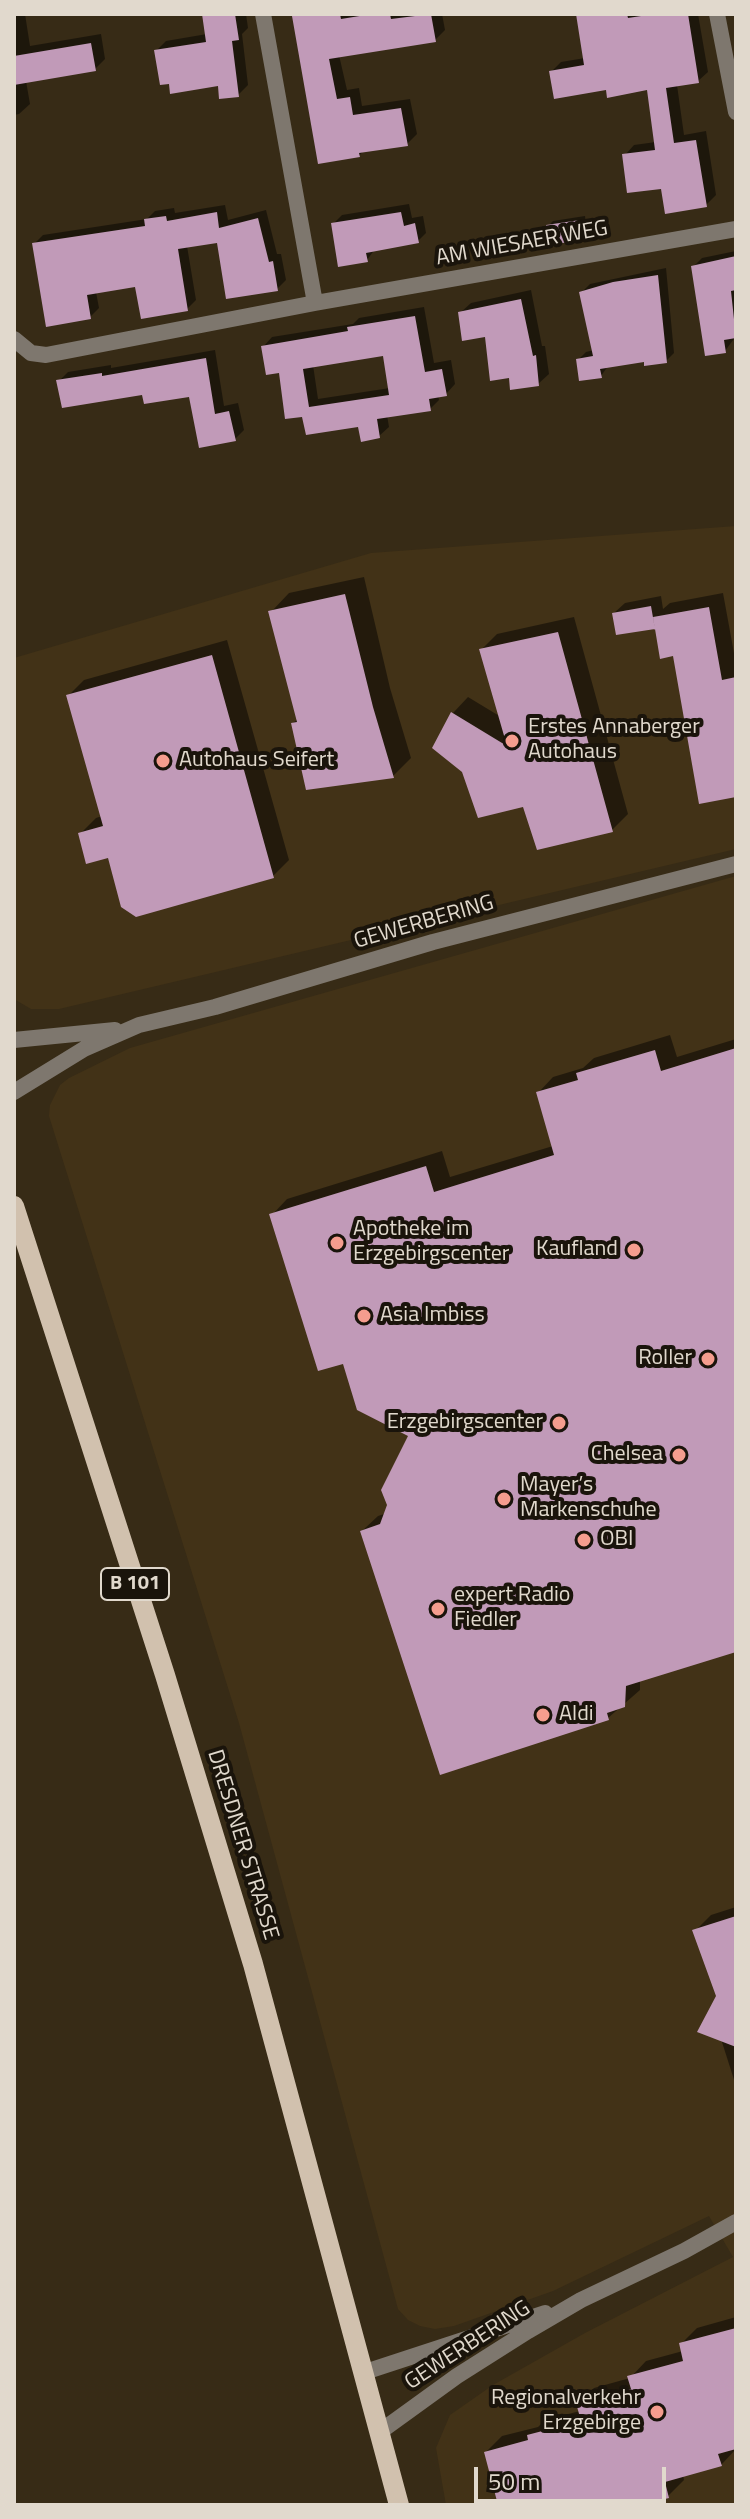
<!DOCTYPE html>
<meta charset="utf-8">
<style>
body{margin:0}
#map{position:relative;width:750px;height:2519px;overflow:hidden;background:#372b16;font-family:"Titillium Web",sans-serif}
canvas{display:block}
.frame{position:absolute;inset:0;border:16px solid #e1d9cd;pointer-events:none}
.scale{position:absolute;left:474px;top:2467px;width:192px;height:36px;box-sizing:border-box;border:4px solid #e1d9cd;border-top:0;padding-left:10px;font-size:24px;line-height:28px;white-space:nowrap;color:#e1d9cd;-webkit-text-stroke:6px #1a140b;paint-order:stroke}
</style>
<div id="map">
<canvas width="750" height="2519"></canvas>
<div class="frame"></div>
<div class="scale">50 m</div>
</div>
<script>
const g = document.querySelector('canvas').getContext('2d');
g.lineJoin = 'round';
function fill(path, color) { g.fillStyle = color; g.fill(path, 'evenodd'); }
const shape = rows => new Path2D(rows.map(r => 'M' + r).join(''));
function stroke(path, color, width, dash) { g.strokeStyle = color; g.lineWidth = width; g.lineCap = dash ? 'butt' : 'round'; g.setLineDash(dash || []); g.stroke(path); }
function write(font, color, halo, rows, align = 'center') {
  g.font = font + ' "Titillium Web",sans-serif'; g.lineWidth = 8; g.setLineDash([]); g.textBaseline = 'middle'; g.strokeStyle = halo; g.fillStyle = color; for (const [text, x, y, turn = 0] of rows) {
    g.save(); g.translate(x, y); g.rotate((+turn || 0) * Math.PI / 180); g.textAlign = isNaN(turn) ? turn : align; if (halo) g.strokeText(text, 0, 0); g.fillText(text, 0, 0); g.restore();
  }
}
fill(shape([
 [736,526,736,849,59,1009,31,1009,14,999,14,658,371,553],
 [736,876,736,2505,446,2505,436,2448,450,2415,493,2385,585,2333,733,2257,709,2216,553,2291,454,2326,435,2329,420,2326,408,2320,398,2309,239,1723,49,1116,50,1105,60,1085,69,1078,130,1048]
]), '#423217');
fill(shape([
 [14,14,25,14,30,46,101,34,105,59,95,69,26,81,30,104,19,114,14,115],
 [204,14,246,14,248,28,242,34,248,85,238,95,219,84,170,81,156,51,166,41,207,34],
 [297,14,442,14,445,30,435,40,339,55,347,90,359,88,362,106,410,99,417,134,407,144,364,150,359,156,294,17],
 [578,14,698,14,708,72,698,81,677,85,684,135,706,131,716,195,706,205,663,187,625,155,634,145,656,142,649,88,607,87,551,72,561,62,585,58],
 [409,204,412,218,423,216,426,233,418,241,375,249,367,260,333,224,342,215],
 [225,205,228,220,266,210,277,254,281,254,286,280,277,289,218,241,187,246,196,300,187,309,137,285,96,292,99,308,90,317,34,244,43,235,147,219,155,211,174,208,175,213],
 [585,216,587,233,582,238,548,226,553,221],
 [736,251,736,336,725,351,693,267,702,258],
 [666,268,674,353,666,361,646,360,608,366,601,376,578,360,586,352,594,350,582,292,590,284],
 [531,290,542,346,545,346,549,374,538,384,511,376,487,334,460,313,471,303],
 [424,307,434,363,451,360,455,384,446,394,438,395,439,400,430,409,387,415,389,427,379,436,360,424,304,414,281,371,263,347,272,337,353,324,359,318],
 [385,354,390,388,318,399,313,365],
 [215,350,224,406,238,403,244,430,235,439,190,394,144,392,59,381,68,372,111,365,111,368],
 [364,577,390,688,411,758,393,776,293,723,298,719,271,612,289,593],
 [723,593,736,664,736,795,675,654,656,624,654,627,614,613,625,603,661,596,663,609,670,603],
 [574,617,628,814,612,830,525,805,463,770,453,713,468,697,501,717,481,650,497,634],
 [227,640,289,860,273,876,80,834,96,818,102,816,68,696,84,680],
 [670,1035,677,1057,736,1039,736,1650,640,1680,640,1690,608,1718,362,1531,378,1516,387,1513,411,1435,344,1361,272,1215,287,1199,442,1151,450,1177,553,1146,538,1093,553,1077,583,1068,594,1058],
 [736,1907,736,2086,721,2039,718,1996,695,1931,711,1915],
 [736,2317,736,2449,721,2465,683,2475,684,2480,668,2496,633,2505,500,2505,486,2452,502,2436,538,2427,545,2420,580,2411,578,2403,594,2388,630,2378,646,2361,683,2351,681,2344,697,2328]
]), '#0007');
fill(shape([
 [202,14,235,14,239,40,232,41,239,97,219,99,218,86,170,94,169,84,160,85,154,50,206,42],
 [305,14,340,14,341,19,372,14,390,14,391,19,431,14,436,42,329,59,337,99,350,97,353,115,401,108,408,146,359,153,360,157,318,164,292,16],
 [576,14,627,14,628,18,654,14,688,14,699,83,666,88,674,143,696,140,707,207,665,214,661,189,627,193,622,154,655,150,647,90,607,98,606,90,554,99,549,71,584,65],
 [91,43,96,71,14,85,14,56],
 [217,212,219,228,258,218,269,262,273,261,278,291,226,299,217,243,178,249,188,311,141,319,135,287,87,295,91,319,46,327,32,243,145,226,144,219,166,216,167,221],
 [401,212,404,226,415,223,419,243,366,253,368,262,338,267,331,223],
 [580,220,583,240,549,245,546,225],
 [736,256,736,290,731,291,736,338,724,340,726,353,705,356,691,266],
 [658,275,667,363,644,366,644,362,600,369,602,378,579,381,576,359,593,356,579,292,613,282],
 [521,299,533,356,536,355,539,386,510,390,509,378,490,381,485,337,462,341,458,312],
 [415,316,425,372,442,369,447,396,429,399,431,411,377,419,380,438,361,442,358,427,306,435,302,417,285,419,279,373,266,375,261,346,348,331,347,327],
 [383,356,389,395,309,407,303,369],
 [206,358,215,414,229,411,236,441,199,448,189,397,144,404,142,395,62,408,56,380,102,373,102,376],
 [345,594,373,707,394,778,306,790,291,723,297,722,268,611],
 [651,606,655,629,616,635,612,613],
 [709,607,722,680,736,677,736,797,699,804,673,656,660,659,653,617],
 [558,632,613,832,537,850,523,807,478,818,462,772,432,748,451,712,507,746,479,649],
 [212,655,274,878,136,917,121,907,108,858,86,864,78,833,103,826,66,695],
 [736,1048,736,1652,626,1686,625,1707,607,1713,609,1720,440,1775,360,1531,380,1524,387,1505,381,1490,408,1436,357,1410,343,1364,318,1371,269,1214,426,1166,434,1192,554,1155,536,1092,578,1080,576,1073,655,1050,661,1071],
 [736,1916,736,2047,697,2032,716,1996,692,1930],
 [736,2328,736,2449,718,2454,722,2466,665,2482,669,2498,641,2505,498,2505,484,2452,528,2440,527,2435,581,2421,576,2403,631,2389,627,2376,683,2361,679,2343]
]), '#c19ab8');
stroke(shape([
 [263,14,315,303],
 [717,14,736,112],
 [14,339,31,353,46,355,315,303,736,229],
 [14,1040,115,1030],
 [14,1092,84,1049,139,1025,215,1007,433,942,736,864],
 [365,2372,545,2313],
 [381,2431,457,2376,528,2331,581,2300,684,2251,736,2222]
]), '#7e776e', 16);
stroke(shape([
 [14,1206,165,1675,253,1964,399,2505]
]), '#d1c1ae', 20);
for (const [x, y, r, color] of [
 [512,741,8,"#f59d8e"],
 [163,761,8,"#f59d8e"],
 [337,1243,8,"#f59d8e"],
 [634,1250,8,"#f59d8e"],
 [364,1316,8,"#f59d8e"],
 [708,1359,8,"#f59d8e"],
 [559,1423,8,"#f59d8e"],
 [679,1455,8,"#f59d8e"],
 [504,1499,8,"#f59d8e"],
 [584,1540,8,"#f59d8e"],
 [438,1609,8,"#f59d8e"],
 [543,1715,8,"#f59d8e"],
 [657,2412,8,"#f59d8e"]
]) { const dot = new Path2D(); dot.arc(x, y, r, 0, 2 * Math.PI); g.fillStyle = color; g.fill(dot); stroke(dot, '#1a140b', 3); }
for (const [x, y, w] of [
 [135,1584,68]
]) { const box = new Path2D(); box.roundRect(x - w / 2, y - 16, w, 32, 6); g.fillStyle = '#1a140b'; g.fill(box); stroke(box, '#e1d9cd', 2); }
write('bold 20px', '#e1d9cd', null, [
 ["B 101",135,1584]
]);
write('22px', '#e1d9cd', '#1a140b', [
 ["AM WIESAER WEG",522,244,-10],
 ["GEWERBERING",424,923,-16],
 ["DRESDNER STRASSE",242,1845,73],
 ["GEWERBERING",468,2346,-33]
]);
write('22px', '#e1d9cd', '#1a140b', [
 ["Erstes Annaberger",528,728],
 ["Autohaus",528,753],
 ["Autohaus Seifert",179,761],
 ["Apotheke im",353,1230],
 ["Erzgebirgscenter",353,1255],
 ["Kaufland",618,1250,"right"],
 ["Asia Imbiss",380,1316],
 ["Roller",692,1359,"right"],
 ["Erzgebirgscenter",543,1423,"right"],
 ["Chelsea",663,1455,"right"],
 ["Mayer’s",520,1486],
 ["Markenschuhe",520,1511],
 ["OBI",600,1540],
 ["expert Radio",454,1596],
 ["Fiedler",454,1621],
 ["Aldi",559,1715],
 ["Regionalverkehr",641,2399,"right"],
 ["Erzgebirge",641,2424,"right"]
], 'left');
</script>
